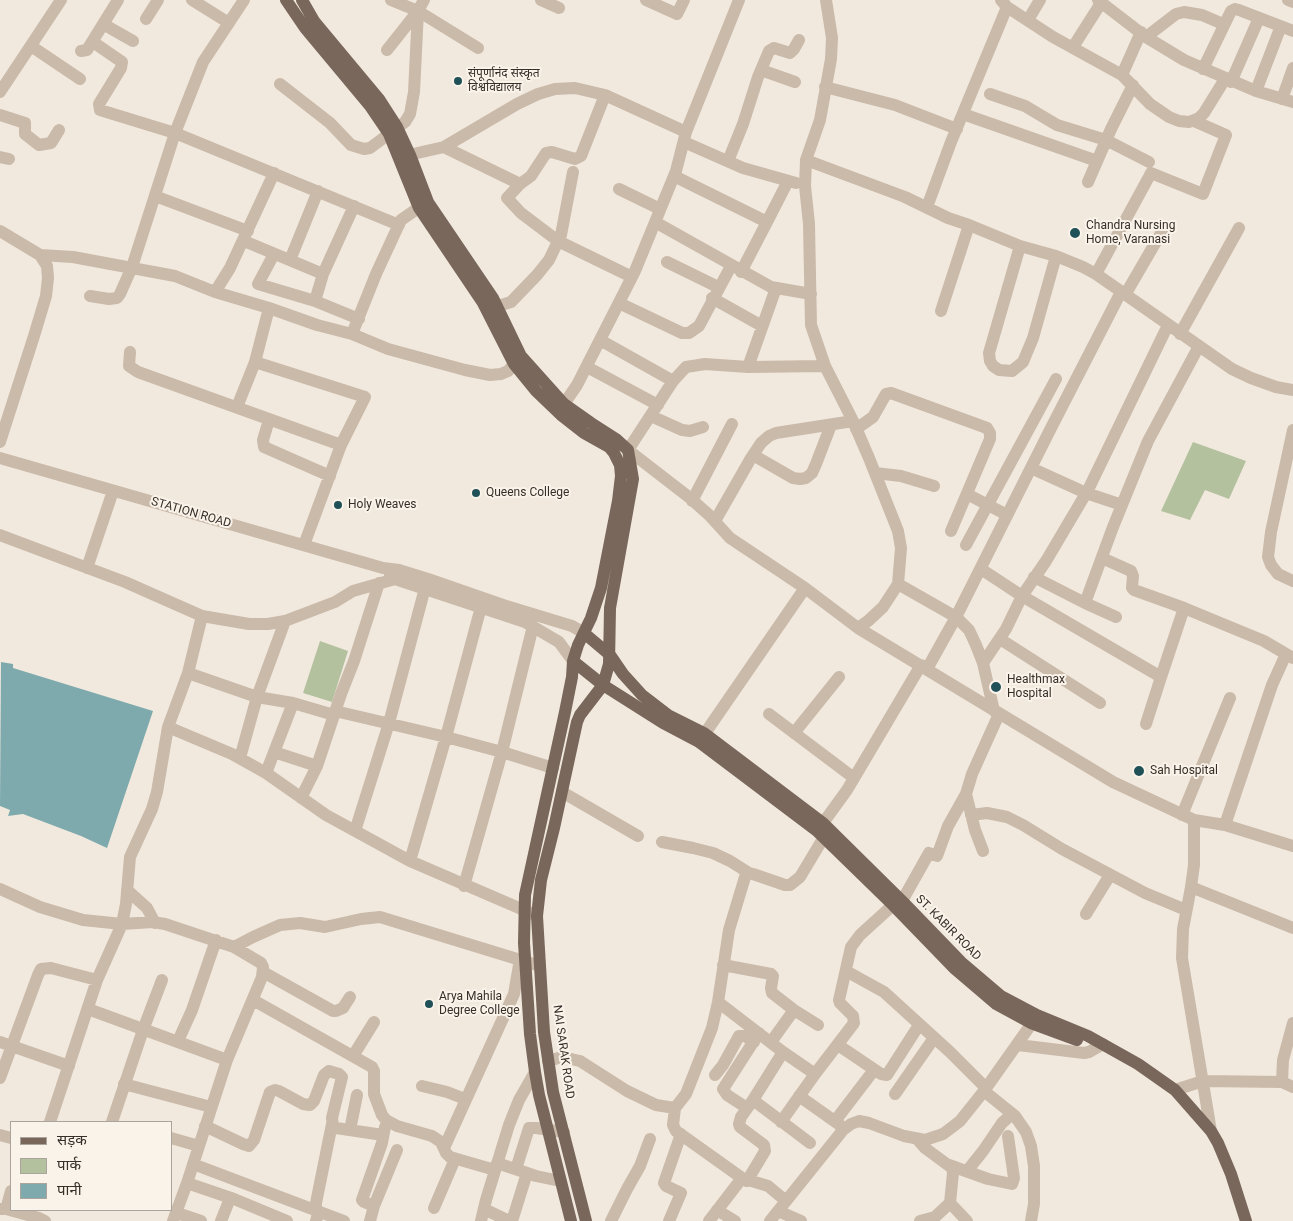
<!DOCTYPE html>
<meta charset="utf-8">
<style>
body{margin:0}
#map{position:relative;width:1293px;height:1221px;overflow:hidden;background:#f2e9de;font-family:Roboto,"Noto Sans Devanagari",sans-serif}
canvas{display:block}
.legend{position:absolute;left:10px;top:1121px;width:162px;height:90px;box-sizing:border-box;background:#f9f3ea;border:1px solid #aba49d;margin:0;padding:6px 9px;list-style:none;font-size:15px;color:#372e29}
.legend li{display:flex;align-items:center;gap:10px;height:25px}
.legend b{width:25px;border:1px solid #aba49d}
</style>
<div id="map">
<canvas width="1293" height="1221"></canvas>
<ul class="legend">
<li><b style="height:6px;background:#79675b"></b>सड़क</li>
<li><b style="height:14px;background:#b3c19e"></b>पार्क</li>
<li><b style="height:14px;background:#7eaaae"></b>पानी</li>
</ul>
</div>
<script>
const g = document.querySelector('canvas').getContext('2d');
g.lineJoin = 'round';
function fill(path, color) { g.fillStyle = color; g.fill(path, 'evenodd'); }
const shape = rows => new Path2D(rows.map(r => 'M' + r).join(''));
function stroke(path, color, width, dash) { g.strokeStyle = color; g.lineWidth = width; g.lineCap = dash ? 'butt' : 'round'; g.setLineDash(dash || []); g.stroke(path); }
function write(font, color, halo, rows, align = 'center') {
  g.font = font + ' Roboto,"Noto Sans Devanagari",sans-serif'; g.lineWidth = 4; g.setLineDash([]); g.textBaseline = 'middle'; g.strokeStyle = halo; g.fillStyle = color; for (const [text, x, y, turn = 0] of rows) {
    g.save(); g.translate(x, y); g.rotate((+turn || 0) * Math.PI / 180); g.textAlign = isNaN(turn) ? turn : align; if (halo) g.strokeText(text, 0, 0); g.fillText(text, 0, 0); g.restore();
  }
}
fill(shape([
 [1193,442,1246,461,1229,499,1205,490,1190,520,1161,511],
 [320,641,348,651,332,702,303,693]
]), '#b3c19e');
fill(shape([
 [1,662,13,664,13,668,153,711,107,848,81,836,23,814,8,816,10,810,0,806]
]), '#7eaaae');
stroke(shape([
 [192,0,229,23],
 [391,0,418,11,478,48],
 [541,0,559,8],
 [646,0,677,14,684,0],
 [826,0,832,38,831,59,820,120,806,160,805,186,809,224,811,325,825,366,853,421,869,458,898,531,901,548,898,584],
 [1098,0,1146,37,1184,60,1256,91,1293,102],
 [1288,0,1293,2],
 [1007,7,1053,37,1122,75,1150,104,1169,117,1179,121,1189,122,1199,118,1204,113,1225,79],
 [146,19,158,0],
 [1028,20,1040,0],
 [103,24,133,41],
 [1146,37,1176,14,1184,12,1202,15,1223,24],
 [93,42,122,62,121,68,99,104,100,110,175,133,399,225],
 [31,46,80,79],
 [1073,47,1101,3],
 [387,50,418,11,424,0],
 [81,51,87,50,118,0],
 [1203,69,1231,11,1235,9,1239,10,1293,31],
 [761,70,795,82],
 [1122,75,1141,32],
 [1231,82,1259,18],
 [280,84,330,123,351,145,364,149,370,148,405,122,410,114,414,92,418,11],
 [825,87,895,105,957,129],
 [1256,91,1281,26],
 [0,92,61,0],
 [990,94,1025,106,1057,125,1106,140,1149,162],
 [605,95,581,156,575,159,552,152,546,153,531,176,520,184,507,198,521,213,558,241,632,277],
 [1282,99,1293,68],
 [963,114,1097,161],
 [0,115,25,123,25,134,39,145,51,143,59,130],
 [684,142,743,168,796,183],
 [444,147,520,184],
 [0,157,9,159],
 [400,157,444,147,517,104,538,94,555,89,575,88,605,95,686,132,739,0],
 [806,160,905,197,948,218,969,225,1020,246,1056,256,1083,267,1096,274,1232,369,1251,378,1276,387,1293,390],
 [728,161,743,124,758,77,769,51,774,48,790,53,794,49,799,40],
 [674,176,767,222,788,181],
 [1088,182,1111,129,1133,85],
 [619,189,660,209],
 [155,196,248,231],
 [927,207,951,142,1007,7,1001,0],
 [655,222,771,287,811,294],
 [0,231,40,255,47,266,48,278,46,296,34,336,0,442],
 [244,241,323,274],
 [1020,246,989,353,990,361,993,366,999,370,1012,371,1023,362,1033,338,1056,256],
 [274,254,258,284,315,301,359,319],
 [40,255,73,257,175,276,215,292,269,308,317,325,352,334,388,349,465,370,490,375,501,374,508,371,514,364],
 [290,260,318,191],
 [667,262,718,287],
 [741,272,767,222],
 [1096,274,1151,173,1203,194,1226,135,1194,121],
 [215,292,230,268,274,173],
 [1125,295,1164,228],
 [90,296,109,299,117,298,120,294,132,267,175,133,203,62,244,0],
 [712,298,762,326],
 [315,301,323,274,354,206],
 [619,303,682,333,689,333,699,326,731,266],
 [498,306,511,302,537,275,549,260,561,235,573,172],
 [941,311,969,225],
 [352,334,376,274,401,220,427,202],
 [1180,334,1239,228],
 [600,340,673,381],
 [130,352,129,366,138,372,341,445,365,397,255,362],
 [825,366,748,367,705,364,686,367,673,381,628,450,690,498,709,515,730,538,805,588,858,628,1113,782,1194,820],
 [587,367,658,405],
 [748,367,776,288],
 [564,404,577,385,635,271,676,171,686,132],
 [237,407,255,362,269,308],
 [651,416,682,430,690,431,703,427],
 [269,420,263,440,264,447,330,476],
 [856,429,873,417,886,394,891,393,987,428,990,433,990,439,951,531],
 [1293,430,1271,532,1268,557,1271,565,1278,574,1293,581],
 [753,455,793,478,800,479,806,478,812,473,816,464,831,425],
 [0,458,383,568,399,570,428,579,503,605,572,626,584,633],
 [1031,468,1086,493,1122,505],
 [875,473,901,476,934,486],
 [967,494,1007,515],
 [692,501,732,424],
 [715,521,751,458,761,443,769,436,776,433,853,421],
 [0,535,125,582,202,616,249,624,268,624,285,621,335,602,353,591,395,579,399,570],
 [304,545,341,445],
 [966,545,1056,379],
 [1102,558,1131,571,1133,576,1132,588,1134,590,1184,608],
 [87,568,113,491],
 [981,569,1022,596,1161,677,1184,608,1264,641,1286,654],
 [390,575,395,579,525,622,559,642,573,661],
 [1034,577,1085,603,1113,527,1148,441,1199,346],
 [1085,603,1116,617],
 [858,628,868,621,883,607,898,584,956,617,969,630,976,645,983,663,994,711],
 [1000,639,1100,703],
 [983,663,1006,629,1022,596,1046,561,1088,490,1168,325],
 [927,669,956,617,1051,428,1121,292],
 [188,673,257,697,293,703,334,715],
 [335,711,446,737,502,752,553,768],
 [769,714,854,778],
 [1146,724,1161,677],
 [168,727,232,754,266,773,326,815,410,861,533,914],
 [794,733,839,677],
 [699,742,805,588],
 [274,752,317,766],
 [240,758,257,697,285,621],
 [266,773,293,703],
 [562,792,638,836],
 [301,798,317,766,341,694,354,661,379,583],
 [971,815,987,813,1007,817,1023,825,1062,849,1145,893,1186,910],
 [1182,815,1230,698],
 [1225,825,1293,846],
 [818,830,847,790,921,665],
 [355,831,389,723,425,588],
 [662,842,693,848,713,853,730,861,749,873],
 [983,851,975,830,966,794,972,774,999,714],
 [410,861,446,737,481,607],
 [464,886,502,752,533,626],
 [1191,887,1293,928],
 [0,889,40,907,83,920,122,924,153,922,165,924,234,947,261,963,263,967,262,977,227,1060,187,1183,173,1221],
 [127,890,147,908,155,923],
 [902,901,929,853,937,856,948,826,966,794],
 [1086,914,1110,875],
 [234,947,253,937,280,925,300,923,325,927,361,919,380,917,540,966],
 [723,965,771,974,773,976,771,988,772,993,794,1010,818,1025],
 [846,971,884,992,950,1052,986,1088],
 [263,972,333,1011,336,1011,343,1008,350,997],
 [253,1000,372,1067,374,1071,374,1094,382,1115,386,1120,397,1126,432,1136,441,1142,446,1153,450,1157,495,1170],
 [718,1002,783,1052,753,1100,810,1143],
 [88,1009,227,1060],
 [1293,1023,1283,1060,1282,1082,1293,1087],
 [178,1041,192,1010,216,940],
 [0,1042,69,1066],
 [771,1042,794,1010],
 [838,1045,881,1074,887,1075,919,1025],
 [1018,1045,1084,1053,1089,1052,1103,1044],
 [353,1056,374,1022],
 [548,1061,562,1057,580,1061,627,1091,656,1105,675,1108,686,1094,712,1028,718,1002,729,930,745,877,749,873,753,874,785,885,790,885,800,877,824,837],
 [815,1074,854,1023,853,1016,840,1003,839,1000,851,947,860,935,893,905],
 [715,1075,723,1065,739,1036,745,1036,754,1042],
 [0,1078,38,975,41,969,51,968,97,980],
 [124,1084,211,1107],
 [422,1086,447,1092,465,1099],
 [1175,1090,1203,1081,1282,1082],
 [984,1091,1015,1116,1026,1132,1031,1146,1034,1166,1034,1204,1031,1221],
 [895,1094,934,1038],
 [799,1096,840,1125],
 [675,1108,673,1125,676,1131,742,1178,768,1186,786,1201],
 [747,1108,727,1095,723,1089,759,1033],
 [835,1121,874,1070],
 [50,1122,97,980,122,924,126,904,130,857,152,809,157,792,168,727,188,673,202,616],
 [112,1122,143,1030,162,980],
 [781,1122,815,1074,783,1052],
 [205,1126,243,1144,249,1146,254,1140,270,1092,275,1090,279,1091,303,1104,310,1105,314,1101,324,1075,329,1071,339,1074,342,1077,332,1118,333,1126,336,1128,383,1135],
 [350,1130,357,1095],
 [1211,1131,1182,958,1183,929,1191,887,1194,865,1194,820,1225,825,1272,685,1286,654,1293,658],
 [0,1135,11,1138],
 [171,1138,199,1146],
 [918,1140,925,1148,952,1168,953,1173,950,1203,967,1221],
 [444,1148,514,994,520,959],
 [497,1163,536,1176,560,1181],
 [193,1164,344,1221],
 [949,1165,988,1179,1012,1184,1014,1178,1008,1136],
 [516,1169,529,1128,536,1128,564,1132],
 [967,1171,983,1151,1002,1123,1012,1114],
 [747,1181,765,1151,764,1145,740,1127,739,1124,741,1117,753,1100],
 [187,1183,234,1199],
 [374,1206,364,1202,362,1200,382,1143,385,1127],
 [434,1208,455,1159],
 [0,1209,6,1209,39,1218,45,1221],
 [6,1209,11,1191],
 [484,1209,507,1220,513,1218,527,1173],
 [717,1210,735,1221],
 [778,1211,801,1221],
 [177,1213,201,1221],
 [221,1221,229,1201,234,1199,287,1221],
 [316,1221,318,1214,316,1208,316,1203,332,1124],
 [370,1221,374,1206,397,1150],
 [481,1221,486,1200,509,1125,519,1100,535,1072],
 [611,1221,627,1189,640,1166,650,1139],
 [669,1221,681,1193,666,1186,664,1183,681,1134],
 [709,1221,742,1178],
 [770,1221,843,1130,851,1124,859,1121,869,1123,904,1136,925,1140,943,1134,951,1128,960,1121,984,1091,1037,1016],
 [920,1221,935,1217,950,1203]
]), '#cabaaa', 12);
stroke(shape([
 [286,0,305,28,370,106,389,134,419,208,483,303,514,364,536,391,561,415,584,433,609,447,614,453,620,465,621,476,618,501,601,588,591,618,578,645,573,661,572,677,565,712,525,895,524,943,530,1034,535,1072,539,1095,571,1221],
 [302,0,314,21,379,99,397,127,410,155,428,202,493,298,521,356,564,404,591,423,616,439,628,450,633,479,610,608,609,664,603,685,580,715,577,722,554,828,541,880,537,916,544,1032,553,1092,586,1221],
 [584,633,610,655,623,674,642,695,668,715,704,733,823,823,902,901,961,962,1001,996,1037,1015,1088,1036,1138,1064,1175,1090,1211,1131,1218,1143,1231,1174,1246,1221],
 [573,661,603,685,663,723,699,742,817,831,893,905,955,969,996,1004,1031,1023,1077,1040]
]), '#79675b', 12);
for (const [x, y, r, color] of [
 [458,81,5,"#205158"],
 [1075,233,6,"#205158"],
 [476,493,5,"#205158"],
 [338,505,5,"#205158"],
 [996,687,6,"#205158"],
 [1139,771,6,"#205158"],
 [429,1004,5,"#205158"]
]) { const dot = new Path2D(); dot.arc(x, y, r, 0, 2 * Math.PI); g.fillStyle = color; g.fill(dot); stroke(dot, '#f9f3ea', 2); }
write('12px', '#372e29', '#f9f3ea', [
 ["संपूर्णानंद संस्कृत",468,74],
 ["विश्वविद्यालय",468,88],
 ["Chandra Nursing",1086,226],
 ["Home, Varanasi",1086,240],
 ["Queens College",486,493],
 ["Holy Weaves",348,505],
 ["Healthmax",1007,680],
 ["Hospital",1007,694],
 ["Sah Hospital",1150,771],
 ["Arya Mahila",439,997],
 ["Degree College",439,1011]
], 'left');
write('12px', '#372e29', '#f9f3ea', [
 ["STATION ROAD",191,513,16],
 ["ST. KABIR ROAD",948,928,45],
 ["NAI SARAK ROAD",563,1052,82]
]);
</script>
